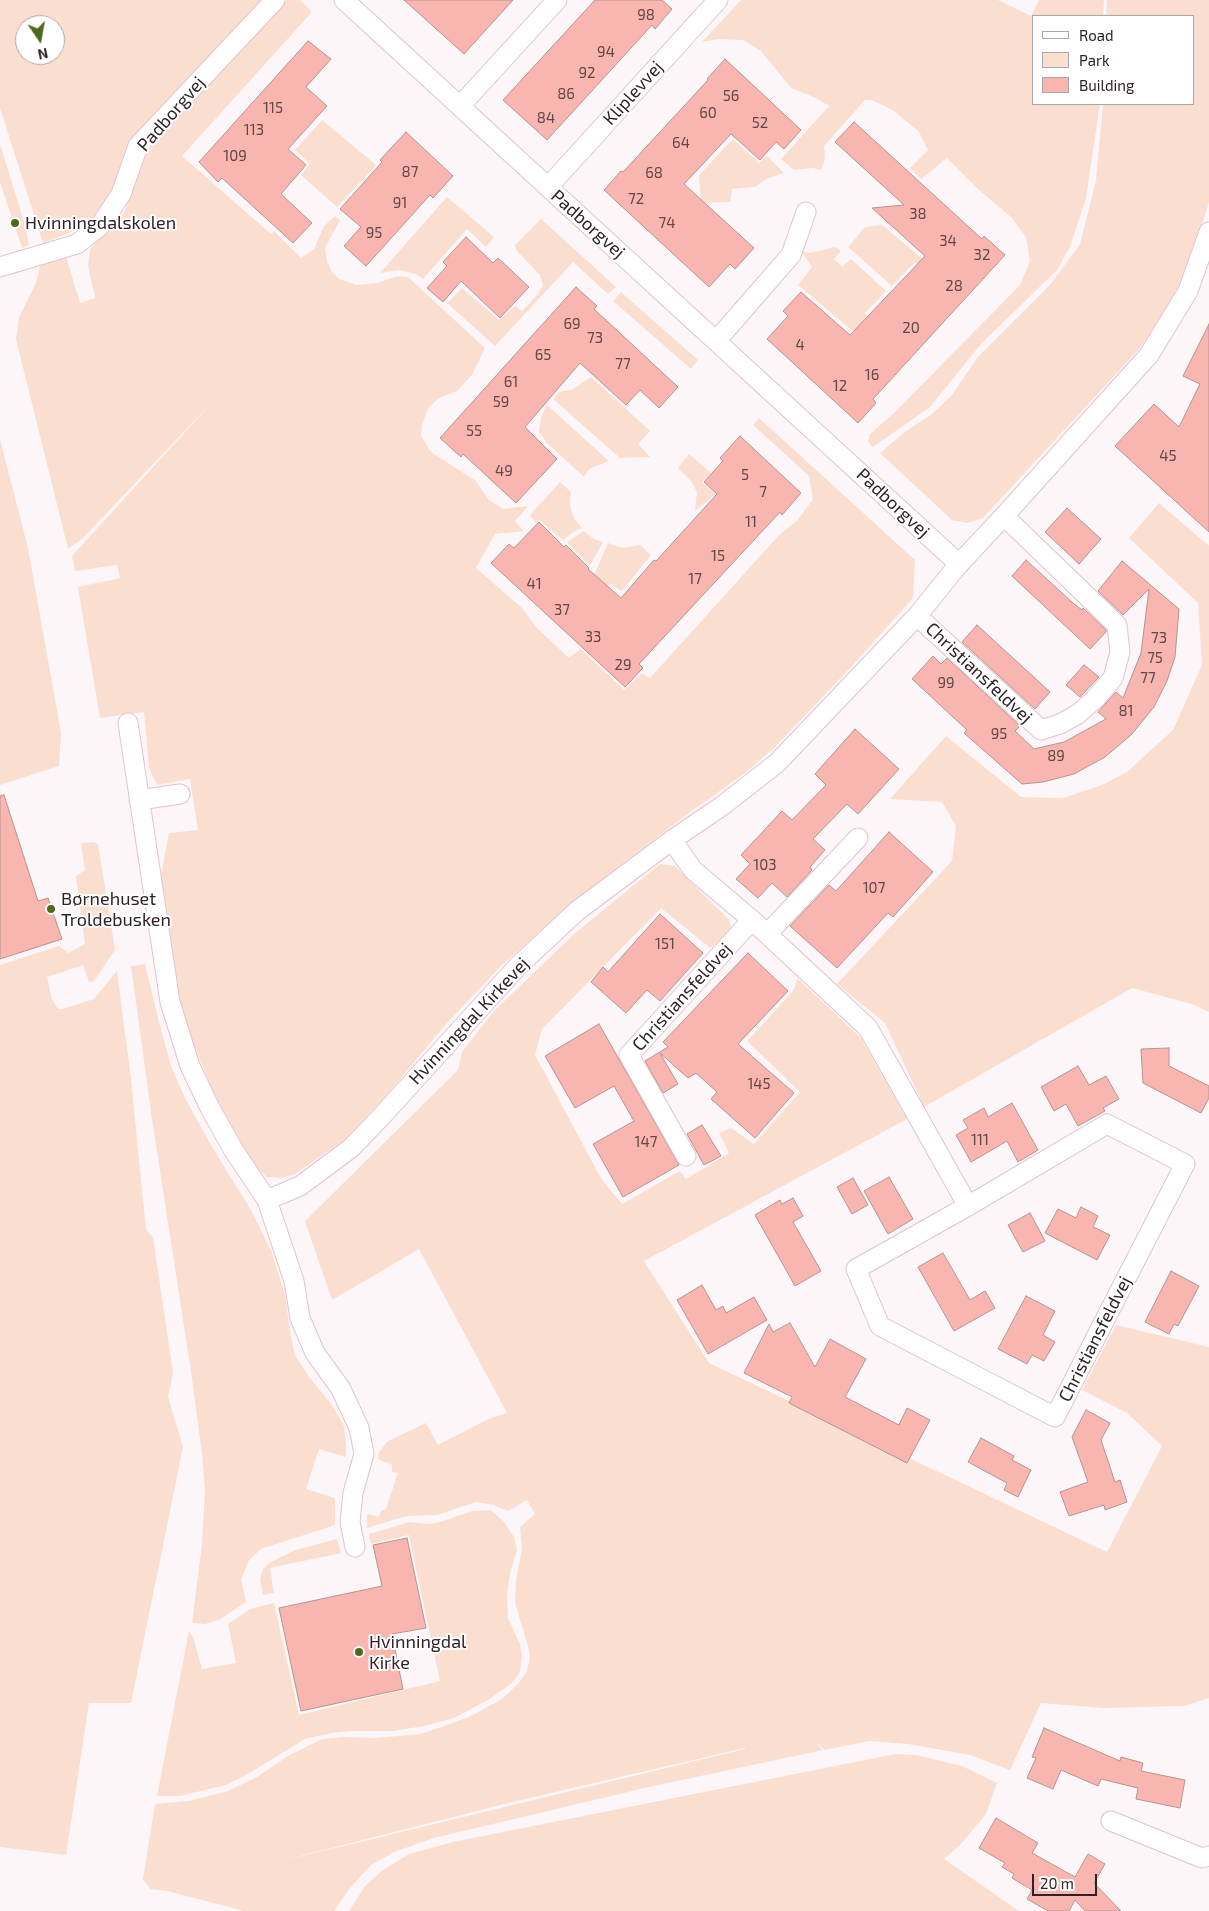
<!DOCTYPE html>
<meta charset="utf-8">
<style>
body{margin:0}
#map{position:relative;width:1209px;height:1911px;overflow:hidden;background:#fcf6f8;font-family:"Exo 2",sans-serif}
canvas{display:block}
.legend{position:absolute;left:1032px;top:15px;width:162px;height:90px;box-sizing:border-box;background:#fff;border:1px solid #aba7a8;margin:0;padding:6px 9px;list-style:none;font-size:15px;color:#2e2225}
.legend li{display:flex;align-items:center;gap:10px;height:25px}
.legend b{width:25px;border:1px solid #aba7a8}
.north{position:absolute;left:15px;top:15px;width:50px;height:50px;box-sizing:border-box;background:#fff;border:1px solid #aba7a8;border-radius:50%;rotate:168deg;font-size:14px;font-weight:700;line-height:20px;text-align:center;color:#2e2225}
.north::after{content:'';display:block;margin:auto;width:18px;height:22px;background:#4d691c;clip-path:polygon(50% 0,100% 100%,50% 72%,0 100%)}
.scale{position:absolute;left:1032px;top:1874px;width:65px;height:22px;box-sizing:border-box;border:2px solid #2e2225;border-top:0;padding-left:6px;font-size:15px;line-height:18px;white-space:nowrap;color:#2e2225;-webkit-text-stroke:4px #fff;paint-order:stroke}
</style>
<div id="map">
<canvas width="1209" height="1911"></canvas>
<ul class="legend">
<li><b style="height:6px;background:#fff"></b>Road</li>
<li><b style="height:14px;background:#fadfd0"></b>Park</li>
<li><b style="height:14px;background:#f9b5af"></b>Building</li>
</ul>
<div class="north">N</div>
<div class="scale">20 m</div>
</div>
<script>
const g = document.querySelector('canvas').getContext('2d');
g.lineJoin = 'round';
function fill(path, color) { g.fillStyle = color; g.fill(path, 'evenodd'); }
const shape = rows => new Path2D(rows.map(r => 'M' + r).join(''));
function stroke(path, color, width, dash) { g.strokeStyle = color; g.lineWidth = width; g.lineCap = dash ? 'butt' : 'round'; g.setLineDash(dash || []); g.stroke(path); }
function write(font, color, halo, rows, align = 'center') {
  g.font = font + ' "Exo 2",sans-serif'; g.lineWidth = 4; g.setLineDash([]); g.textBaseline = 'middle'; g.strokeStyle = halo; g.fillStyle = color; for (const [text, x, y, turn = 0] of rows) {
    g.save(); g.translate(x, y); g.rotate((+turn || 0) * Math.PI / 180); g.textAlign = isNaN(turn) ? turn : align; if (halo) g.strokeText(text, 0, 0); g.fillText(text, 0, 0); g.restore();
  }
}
fill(shape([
 [0,0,261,0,144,126,126,153,111,197,98,215,76,230,43,243,0,108],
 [25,25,55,25,55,55,25,55],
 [287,0,300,0,312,12,182,156,271,234,274,231,301,258,314,249,324,226,335,216,340,220,325,248,327,261,332,272,339,279,357,285,378,283,397,276,408,277,485,348,472,375,457,391,439,398,428,408,422,425,421,436,431,452,476,481,489,500,503,509,528,506,515,521,524,531,495,534,476,568,522,608,537,628,569,658,581,649,624,690,642,673,650,678,780,534,797,521,813,499,809,476,753,425,759,418,915,560,913,598,851,667,774,748,745,773,693,810,572,902,501,966,446,1024,386,1096,344,1140,295,1174,282,1178,267,1177,257,1168,238,1138,216,1098,200,1060,184,1018,176,980,161,876,169,833,198,830,190,779,157,785,149,768,144,712,100,718,78,587,120,578,117,565,75,571,72,556,217,397,82,539,68,549,16,339,19,317,36,283,40,266,66,256,80,303,95,298,88,266,90,249,124,213,133,185,146,155,164,134],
 [741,0,998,0,1031,16,1039,0,1104,0,1103,16,1033,16,1033,104,1100,104,1086,198,1070,247,1057,270,981,344,930,407,873,447,868,442,870,434,895,412,1020,285,1030,261,1026,237,1012,218,978,189,947,158,921,179,910,168,928,150,919,132,894,111,872,100,865,100,824,146,825,159,821,170,813,168,794,170,781,159,829,106,816,98,791,88,761,51,743,40,717,39,702,42],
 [1107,0,1209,0,1209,202,1197,241,1183,279,1169,308,1139,349,983,518,967,523,952,520,880,453,906,431,931,415,952,395,977,358,1050,285,1080,244,1096,181,1103,104,1193,104,1193,16,1106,16],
 [322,120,376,165,337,207,301,175,310,164,295,150],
 [733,139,759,163,767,156,784,173,766,179,755,187,732,189,730,202,701,203,699,175],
 [0,144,25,225,29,245,22,248,0,182],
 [447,197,494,237,486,247,467,229,423,279,416,274,399,270,380,273],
 [541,219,616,287,608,294,573,262,495,346,447,303,462,288,499,320,515,306,522,311,537,295,543,286,540,275,516,250,515,245],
 [882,225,929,264,924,268,915,262,892,286,848,247,865,227],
 [835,247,841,251,834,259,842,267,851,259,886,291,865,313,874,324,861,338,798,285,812,267,802,252,810,253],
 [621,292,698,360,691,369,613,301],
 [591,377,650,431,638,444,650,457,620,458,553,399,559,392,573,389],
 [547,405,609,461,589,469,584,477,546,442,539,432,541,417],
 [0,439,28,548,61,733,59,766,0,785],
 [689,454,711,473,702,482,716,494,695,511,697,492,691,481,678,468],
 [560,482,571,492,570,505,574,519,582,528,573,532,563,540,539,520,536,523,530,515],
 [1159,503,1209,546,1209,1012,1192,1004,1132,988,924,1107,885,1023,837,984,952,861,956,826,942,802,890,799,946,736,1021,797,1063,798,1102,785,1127,772,1173,730,1202,665,1198,603,1129,538],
 [584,531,594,539,603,542,590,566,567,542],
 [608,543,623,548,640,545,651,555,622,591,611,584,602,591,592,580],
 [93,842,98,844,115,950,94,981,89,982,83,965,47,977,52,999,58,1009,63,1009,94,999,117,971,131,1079,146,1230,153,1237,173,1373,168,1397,183,1447,131,1703,89,1703,66,1855,0,1847,0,965,59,946,68,953,85,944,76,876,85,870,81,843],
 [660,864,675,866,729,920,732,932,710,948,661,908,542,1029,535,1055,602,1180,622,1204,680,1171,686,1179,729,1153,719,1133,731,1128,754,1144,800,1092,747,1041,794,990,797,978,861,1038,907,1119,644,1261,709,1363,1107,1552,1162,1446,1127,1413,1082,1390,1116,1325,1209,1347,1209,1698,1184,1706,1103,1708,1041,1703,1010,1770,970,1755,908,1744,869,1741,825,1750,814,1741,823,1750,649,1787,434,1838,394,1852,371,1865,350,1888,334,1911,245,1911,167,1891,150,1889,143,1879,155,1804,188,1801,226,1792,257,1777,288,1756,322,1739,344,1737,375,1738,421,1734,469,1717,502,1699,519,1683,527,1671,530,1658,528,1646,515,1603,516,1580,522,1549,520,1527,535,1514,527,1500,508,1511,493,1505,476,1502,437,1515,406,1516,367,1528,367,1514,379,1517,381,1511,386,1509,398,1473,392,1472,392,1465,378,1459,379,1452,388,1441,426,1423,438,1445,488,1419,507,1413,419,1249,332,1300,305,1221,458,1070,462,1052,493,1012,574,934],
 [745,1748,745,1749,277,1862,508,1803],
 [145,964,158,1018,171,1066,185,1098,212,1147,251,1210,272,1253,285,1295,290,1331,295,1355,309,1377,332,1405,344,1426,346,1444,346,1457,319,1449,306,1489,335,1498,335,1525,261,1549,249,1560,241,1580,246,1602,219,1620,205,1624,192,1623,202,1544,205,1490,202,1454,192,1378,152,1119,131,966],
 [491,1510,504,1522,514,1537,517,1550,510,1573,507,1595,508,1618,520,1644,522,1656,520,1672,512,1683,488,1700,454,1718,424,1726,393,1731,351,1731,332,1733,305,1739,248,1774,226,1785,180,1796,157,1796,189,1631,193,1637,202,1669,236,1663,228,1624,250,1609,274,1603,299,1715,440,1681,409,1535,371,1544,369,1534,409,1522,429,1524,440,1522,472,1511],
 [337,1539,341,1553,270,1568,274,1593,263,1595,260,1579,263,1569,269,1563,295,1550],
 [895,1754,916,1755,962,1766,997,1783,986,1814,960,1845,944,1859,1019,1911,349,1911,365,1886,383,1870,409,1854,453,1842]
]), '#fadfd0');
const building = shape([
 [404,0,513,0,464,54,404,0],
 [595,0,662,0,672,9,655,29,652,25,547,140,503,100,595,0],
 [308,41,331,59,306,87,327,106,288,149,306,165,281,194,312,223,293,243,222,178,218,182,199,162,308,41],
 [725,59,801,130,784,149,776,142,760,160,731,134,684,184,754,248,735,269,730,264,709,287,604,190,621,171,623,172,708,80,707,79,725,59],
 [854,122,982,239,984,236,1005,255,873,399,876,403,858,423,767,339,788,316,783,311,801,292,850,335,925,256,872,208,904,205,835,142,854,122],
 [406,132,453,176,433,198,430,195,366,266,344,246,361,227,340,209,382,162,380,160,406,132],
 [466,237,493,263,498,258,529,287,500,318,461,281,443,302,427,288,447,266,443,262,466,237],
 [576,287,597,306,594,309,678,387,659,408,640,390,626,405,580,363,525,427,557,459,516,503,463,454,461,457,440,438,576,287],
 [1209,324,1209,532,1115,446,1154,404,1179,427,1200,384,1183,376,1209,324],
 [740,436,801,493,782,515,780,512,639,664,643,668,625,687,491,563,509,544,514,548,539,522,564,547,566,545,589,568,588,569,621,598,654,560,656,561,717,494,704,482,723,461,720,458,740,436],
 [1067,508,1101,539,1079,564,1045,532,1067,508],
 [1026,560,1073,603,1082,610,1083,608,1106,630,1106,632,1090,649,1012,576,1026,560],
 [1122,561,1179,609,1175,657,1167,681,1154,707,1131,735,1105,757,1074,774,1043,782,1022,784,964,733,967,730,912,679,933,656,941,664,947,658,1020,726,1015,731,1034,749,1064,742,1106,719,1098,712,1116,692,1123,698,1141,653,1149,589,1123,615,1098,591,1122,561],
 [977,625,1050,692,1035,709,962,642,977,625],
 [1084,665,1099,677,1080,697,1066,685,1084,665],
 [855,729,899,769,858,814,847,804,813,839,825,850,810,867,812,870,787,897,772,883,758,898,736,879,750,864,741,855,782,811,792,820,826,785,815,774,855,729],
 [4,795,38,901,48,898,62,939,0,959,0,796,4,795],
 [889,832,933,872,893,917,888,913,837,968,790,926,829,885,836,891,889,832],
 [660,914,703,953,660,1001,647,990,626,1013,591,982,603,967,608,972,660,914],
 [748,953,788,991,738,1044,794,1093,755,1138,711,1099,717,1092,696,1073,688,1078,660,1053,678,1084,663,1093,645,1061,668,1047,663,1042,748,953],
 [599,1024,679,1165,623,1197,593,1144,634,1121,614,1086,575,1108,545,1056,599,1024],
 [1169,1048,1169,1066,1209,1086,1209,1098,1201,1113,1143,1083,1141,1049,1169,1048],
 [1078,1066,1089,1085,1106,1076,1119,1099,1103,1108,1105,1111,1078,1126,1066,1104,1054,1111,1041,1087,1078,1066],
 [1012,1103,1038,1150,1018,1162,1007,1141,971,1162,956,1135,968,1128,963,1120,984,1108,988,1117,1012,1103],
 [702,1125,721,1156,704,1165,687,1134,702,1125],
 [889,1177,913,1219,888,1234,864,1191,889,1177],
 [853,1178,868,1205,852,1214,837,1187,853,1178],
 [793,1198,803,1216,793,1222,821,1271,795,1286,755,1215,780,1200,782,1204,793,1198],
 [1081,1207,1098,1216,1093,1227,1110,1235,1097,1260,1045,1233,1058,1209,1076,1218,1081,1207],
 [1030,1213,1045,1241,1023,1252,1008,1225,1030,1213],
 [943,1253,970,1300,985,1291,995,1308,954,1331,918,1267,943,1253],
 [1171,1271,1199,1286,1178,1326,1174,1324,1169,1334,1145,1322,1171,1271],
 [702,1285,716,1310,723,1306,726,1313,754,1297,767,1320,708,1354,677,1300,702,1285],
 [1026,1296,1055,1311,1043,1335,1055,1342,1044,1361,1032,1355,1027,1364,998,1349,1026,1296],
 [790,1323,815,1367,830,1339,866,1359,845,1397,899,1425,907,1408,930,1420,907,1463,789,1403,792,1397,744,1373,769,1324,773,1332,790,1323],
 [1086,1410,1110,1423,1101,1440,1115,1482,1120,1480,1127,1502,1105,1510,1104,1505,1069,1516,1060,1492,1088,1482,1072,1437,1086,1410],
 [981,1438,1014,1456,1012,1460,1031,1470,1018,1497,1004,1490,1007,1483,968,1462,981,1438],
 [407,1538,426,1628,392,1634,403,1689,301,1711,279,1608,382,1586,373,1545,407,1538],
 [1044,1728,1120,1761,1121,1757,1143,1763,1141,1771,1185,1780,1180,1808,1136,1799,1138,1788,1101,1779,1098,1786,1061,1770,1053,1789,1027,1778,1036,1758,1032,1757,1044,1728],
 [996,1818,1038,1843,1032,1853,1075,1877,1088,1854,1105,1864,1094,1883,1121,1911,1085,1911,1075,1900,1069,1911,1048,1911,1027,1899,1032,1890,1012,1878,1014,1874,1002,1867,1005,1863,979,1848,996,1818]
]);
fill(building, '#f9b5af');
stroke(building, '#b49592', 1);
const street = shape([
 [344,0,959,564],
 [460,106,557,0],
 [548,187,718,0],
 [0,267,77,244,100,226,121,194,138,146,275,0],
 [716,341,791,255,806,212],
 [917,616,1041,730,1060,724,1078,714,1095,699,1113,678,1120,652,1117,625,1004,516],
 [128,723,170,1002,190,1066,210,1108,234,1151,267,1200,294,1281,300,1318,315,1353,341,1389,359,1428,364,1454,353,1493,350,1522,355,1547],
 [139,800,180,794],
 [767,934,858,838],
 [1107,1124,1185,1164,1055,1417,880,1326,856,1269,968,1206,1107,1124],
 [686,1156,629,1055,752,920],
 [267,1200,300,1186,351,1148,380,1118,519,965,577,911,672,840],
 [968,1206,868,1028,752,920,693,870,672,840,722,806,777,763,917,616,959,564,1004,516,1149,355,1188,291,1209,232],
 [1111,1821,1202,1858,1209,1856]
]);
stroke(street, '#e2c3cb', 21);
stroke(street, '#fff', 19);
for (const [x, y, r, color] of [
 [15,223,5,"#4d691c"],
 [51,909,5,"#4d691c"],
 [359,1652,5,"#4d691c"]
]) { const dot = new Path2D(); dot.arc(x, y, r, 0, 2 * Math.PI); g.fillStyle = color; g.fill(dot); stroke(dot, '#fff', 2); }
write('15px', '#614748', null, [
 ["98",646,15],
 ["94",606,52],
 ["92",587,73],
 ["86",566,94],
 ["56",731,96],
 ["115",273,108],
 ["60",708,113],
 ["84",546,118],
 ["52",760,123],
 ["113",254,130],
 ["64",681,143],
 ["109",235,156],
 ["87",410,172],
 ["68",654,173],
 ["72",636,199],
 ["91",400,203],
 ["38",918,214],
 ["74",667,223],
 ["95",374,233],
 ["34",948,241],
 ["32",982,255],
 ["28",954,286],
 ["69",572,324],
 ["20",911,328],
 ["73",595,338],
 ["4",800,345],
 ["65",543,355],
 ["77",623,364],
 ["16",872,375],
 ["61",511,382],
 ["12",840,386],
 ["59",501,402],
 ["55",474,431],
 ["45",1168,456],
 ["49",504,471],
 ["5",745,475],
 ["7",763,492],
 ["11",751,522],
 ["15",718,556],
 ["17",695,579],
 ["41",534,584],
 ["37",562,610],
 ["33",593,637],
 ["73",1159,638],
 ["75",1155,658],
 ["29",623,665],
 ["77",1148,678],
 ["99",946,683],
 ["81",1126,711],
 ["95",999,734],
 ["89",1056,756],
 ["103",765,865],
 ["107",874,888],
 ["151",665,944],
 ["145",759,1084],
 ["111",980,1140],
 ["147",646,1142]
]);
write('18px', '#2e2225', '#fff', [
 ["Kliplevvej",633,93,-48],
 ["Padborgvej",171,114,-49],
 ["Padborgvej",588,224,42],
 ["Padborgvej",893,503,43],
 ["Christiansfeldvej",979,673,43],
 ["Christiansfeldvej",682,997,-48],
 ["Hvinningdal Kirkevej",469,1021,-47],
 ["Christiansfeldvej",1095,1339,-63]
]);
write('18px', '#2e2225', '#fff', [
 ["Hvinningdalskolen",25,223],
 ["Børnehuset",61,899],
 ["Troldebusken",61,920],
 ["Hvinningdal",369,1642],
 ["Kirke",369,1663]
], 'left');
</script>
